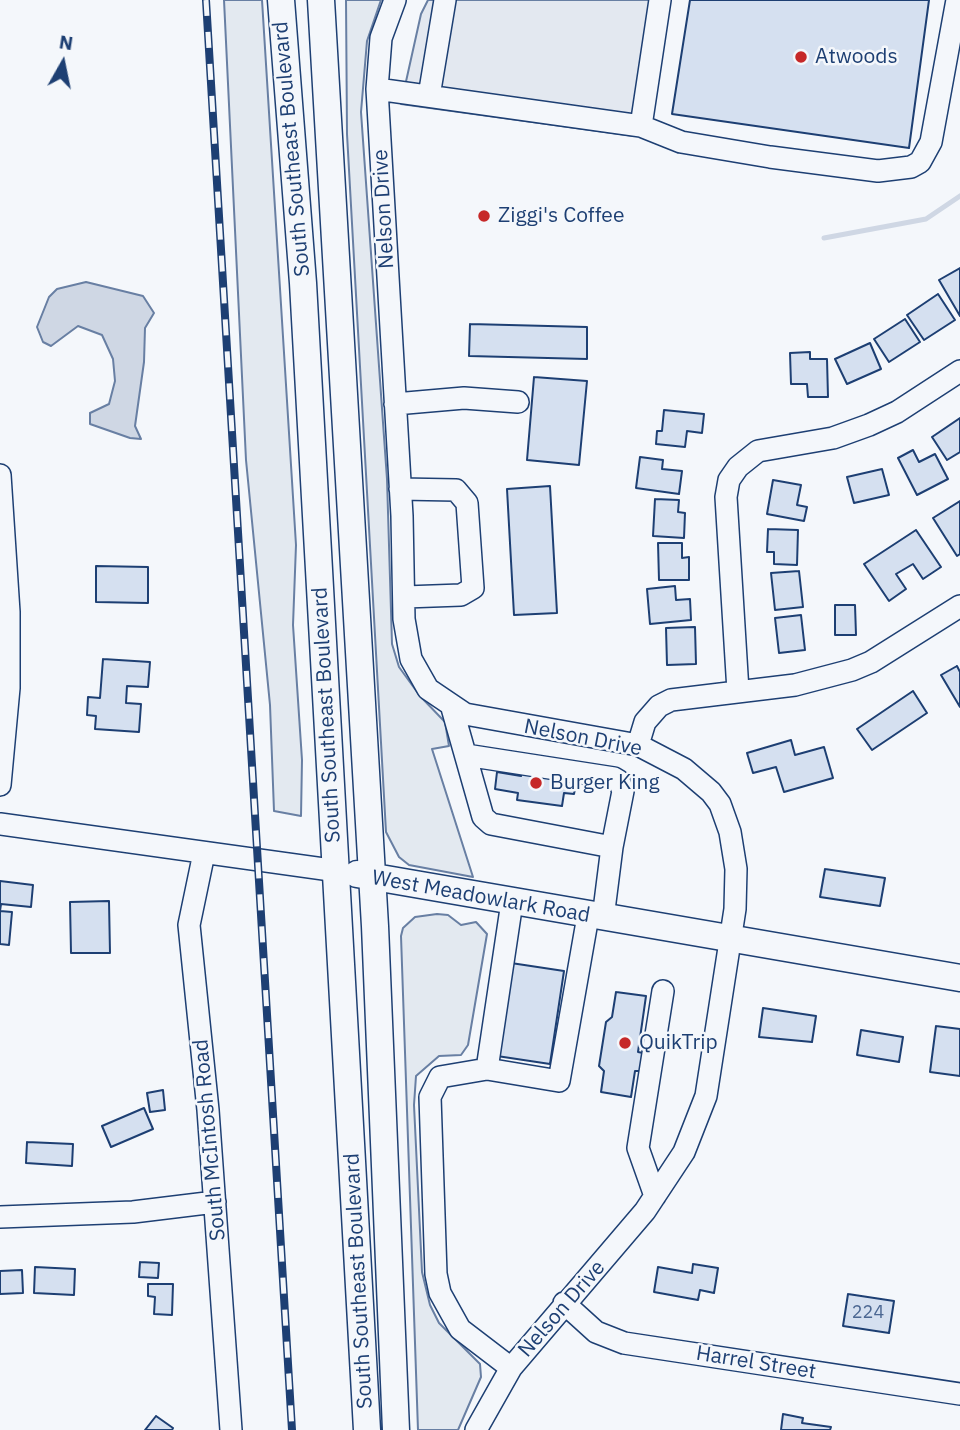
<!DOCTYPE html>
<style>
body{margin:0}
#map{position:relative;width:960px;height:1430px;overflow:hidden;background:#f4f7fb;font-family:"IBM Plex Sans",sans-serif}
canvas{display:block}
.north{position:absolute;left:28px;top:28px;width:70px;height:70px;-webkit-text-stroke:5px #f4f7fb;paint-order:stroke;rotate:9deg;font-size:19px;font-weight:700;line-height:28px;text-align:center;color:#1d3f73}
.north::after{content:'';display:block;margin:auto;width:24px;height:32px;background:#1d3f73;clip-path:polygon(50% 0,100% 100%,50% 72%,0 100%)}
</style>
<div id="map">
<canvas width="960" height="1430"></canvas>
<div class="north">N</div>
</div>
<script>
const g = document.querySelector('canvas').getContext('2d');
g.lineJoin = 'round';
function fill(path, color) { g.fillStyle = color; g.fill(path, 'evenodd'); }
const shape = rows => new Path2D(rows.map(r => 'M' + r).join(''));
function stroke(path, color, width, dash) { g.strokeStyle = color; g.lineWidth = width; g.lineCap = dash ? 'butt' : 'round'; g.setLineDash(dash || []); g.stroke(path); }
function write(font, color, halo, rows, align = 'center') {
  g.font = font + ' "IBM Plex Sans",sans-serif'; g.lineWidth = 5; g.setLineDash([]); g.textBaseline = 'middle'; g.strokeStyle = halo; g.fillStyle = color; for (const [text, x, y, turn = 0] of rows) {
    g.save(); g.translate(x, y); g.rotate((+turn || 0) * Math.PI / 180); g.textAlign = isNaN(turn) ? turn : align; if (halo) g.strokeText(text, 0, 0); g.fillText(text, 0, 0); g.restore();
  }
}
const green = shape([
 [224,0,262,0,296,545,293,625,302,760,301,816,274,811,270,705,246,460,224,0],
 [346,0,381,0,367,41,361,112,387,479,392,644,399,667,420,696,445,722,449,746,432,749,473,877,409,865,399,857,386,832,347,134,346,0],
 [437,914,448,915,461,925,476,922,487,934,468,1045,461,1055,439,1056,416,1076,414,1105,422,1272,430,1305,439,1323,480,1364,481,1377,458,1430,418,1430,401,936,403,928,415,917,437,914]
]);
fill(green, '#e3e9f0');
stroke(green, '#687fa3', 2);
const parking = shape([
 [428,0,654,0,634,136,401,104,421,14,428,0]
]);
fill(parking, '#e3e8f0');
stroke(parking, '#687fa3', 2);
const water = shape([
 [86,282,143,296,154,313,145,328,144,362,135,426,141,439,130,438,90,424,90,413,109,404,115,381,113,359,102,335,78,326,51,346,43,342,37,327,49,297,57,289,86,282]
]);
fill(water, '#cfd7e4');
stroke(water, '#687fa3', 2);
stroke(shape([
 [824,238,926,219,960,196]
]), '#cfd7e4', 5);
const building = shape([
 [690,0,929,0,909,148,672,114,690,0],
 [960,268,960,316,939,280,960,268],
 [938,294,955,320,924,340,907,315,938,294],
 [905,319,920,342,889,362,874,339,905,319],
 [470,324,587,327,587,359,469,356,470,324],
 [870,343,881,369,847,384,835,359,870,343],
 [810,352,810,359,827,359,828,397,808,397,807,384,791,384,790,353,810,352],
 [534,377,587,381,579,465,527,460,534,377],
 [664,410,704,414,702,433,687,431,685,447,656,444,657,431,662,431,664,410],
 [960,418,960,452,947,460,932,437,960,418],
 [913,450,919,462,935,454,948,479,917,495,898,458,913,450],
 [640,457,663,460,662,469,682,471,679,494,636,488,640,457],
 [882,469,889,495,854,503,847,477,882,469],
 [773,480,801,485,797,505,807,507,804,521,767,514,773,480],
 [550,486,557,613,514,615,507,489,550,486],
 [655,499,679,500,678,512,685,513,684,538,653,536,655,499],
 [960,501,960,554,957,556,933,518,960,501],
 [768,529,798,530,797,565,774,564,774,552,767,552,768,529],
 [916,530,941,567,923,579,913,564,896,574,906,589,889,601,864,564,916,530],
 [658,543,682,543,682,558,689,557,689,580,659,580,658,543],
 [96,566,148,567,148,603,96,602,96,566],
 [799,571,803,607,775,610,771,573,799,571],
 [675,586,676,600,690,599,691,620,650,624,647,589,675,586],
 [835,605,855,605,856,635,835,635,835,605],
 [801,615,805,650,779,653,775,618,801,615],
 [695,627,696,664,667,665,666,628,695,627],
 [103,659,150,662,148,687,127,686,126,703,141,704,139,732,95,729,96,716,87,715,88,697,100,698,103,659],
 [957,666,960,672,960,707,941,675,957,666],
 [913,691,927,713,872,750,857,729,913,691],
 [791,740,795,755,824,747,833,778,784,792,776,767,753,773,747,753,791,740],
 [522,770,577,778,574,794,564,793,562,806,517,800,518,793,495,789,497,772,521,776,522,770],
 [825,869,885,878,880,906,820,897,825,869],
 [0,881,33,885,31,907,1,904,0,911,12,912,9,945,0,944,0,881],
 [109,901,110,953,71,953,70,902,109,901],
 [511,963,564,971,550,1064,497,1056,511,963],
 [616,992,646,996,638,1052,643,1053,640,1071,635,1071,631,1097,601,1092,604,1071,599,1066,606,1022,612,1017,616,992],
 [763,1008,816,1016,812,1042,759,1037,763,1008],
 [936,1026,960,1029,960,1076,930,1072,936,1026],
 [861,1030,903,1037,899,1062,857,1055,861,1030],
 [163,1090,165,1110,150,1112,147,1093,163,1090],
 [144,1108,153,1129,111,1147,102,1126,144,1108],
 [27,1142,73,1144,72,1166,26,1163,27,1142],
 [140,1262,159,1263,158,1278,139,1277,140,1262],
 [693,1264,718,1268,714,1293,700,1290,698,1300,654,1292,658,1267,692,1273,693,1264],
 [35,1267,75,1269,74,1295,34,1293,35,1267],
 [22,1270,23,1293,0,1294,0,1271,22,1270],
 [148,1284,173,1284,172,1315,154,1314,155,1297,148,1296,148,1284],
 [848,1294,894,1301,889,1333,843,1326,848,1294],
 [783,1414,803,1418,802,1423,831,1427,830,1430,781,1430,783,1414],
 [156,1416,173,1428,172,1430,145,1430,156,1416]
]);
fill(building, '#d5e0f0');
stroke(building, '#1d3f73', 2);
const minor = shape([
 [395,0,381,38,377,89,402,516,404,619,411,659,428,689,465,714,638,745,684,769,711,792,720,804,730,832,736,869,735,909,706,1096,684,1152,645,1211,511,1368,476,1430],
 [377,89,641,126,660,0],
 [429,96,445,0],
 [641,126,681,142,770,157,878,171,911,167,920,162,931,142,957,0],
 [395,404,464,398,518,402],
 [0,475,9,612,9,688,0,785],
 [400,489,456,490,467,503,473,588,461,595,405,597],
 [738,691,726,497,729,480,738,467,758,451,833,438,869,425,897,412,960,371],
 [452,708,483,817,491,824,612,847,603,918],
 [638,745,645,722,659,706,671,700,795,685,852,670,871,662,960,606],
 [466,755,614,778,619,781,623,791,612,847],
 [0,824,338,871],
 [204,853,189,925,208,1110,231,1430],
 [512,902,487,1069,559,1081,588,916],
 [487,1069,440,1077,430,1097,436,1274,440,1293,460,1329,511,1368],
 [655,1196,638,1148,663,991],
 [0,1217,133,1212,215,1202],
 [564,1303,596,1332,624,1343,960,1394]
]);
const major = shape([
 [281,0,303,283,367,1430],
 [321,0,375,926,396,1430],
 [357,874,960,978]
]);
stroke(minor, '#1d3f73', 24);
stroke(major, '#1d3f73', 29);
stroke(minor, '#f4f7fb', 21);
stroke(major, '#f4f7fb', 26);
const rail = shape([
 [206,0,292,1430]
]);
stroke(rail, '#1d3f73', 8);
stroke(rail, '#f4f7fb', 5, [16]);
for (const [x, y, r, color] of [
 [801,57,7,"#c62828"],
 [484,216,7,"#c62828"],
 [536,783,7,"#c62828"],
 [625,1043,7,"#c62828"]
]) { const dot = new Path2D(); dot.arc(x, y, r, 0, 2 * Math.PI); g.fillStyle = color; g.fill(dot); stroke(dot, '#f4f7fb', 2.5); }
write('18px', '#4b6792', null, [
 ["224",868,1313]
]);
write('21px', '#1d3f73', '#f4f7fb', [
 ["Atwoods",815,57],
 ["Ziggi's Coffee",498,216],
 ["Burger King",550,783],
 ["QuikTrip",639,1043]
], 'left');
write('21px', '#1d3f73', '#f4f7fb', [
 ["South Southeast Boulevard",292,149,-95],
 ["Nelson Drive",384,209,-93],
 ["South Southeast Boulevard",327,715,-93],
 ["Nelson Drive",583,738,11],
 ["West Meadowlark Road",481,897,10],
 ["South McIntosh Road",210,1140,-95],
 ["South Southeast Boulevard",359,1281,-93],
 ["Nelson Drive",562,1309,-49],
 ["Harrel Street",756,1363,9]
]);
</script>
